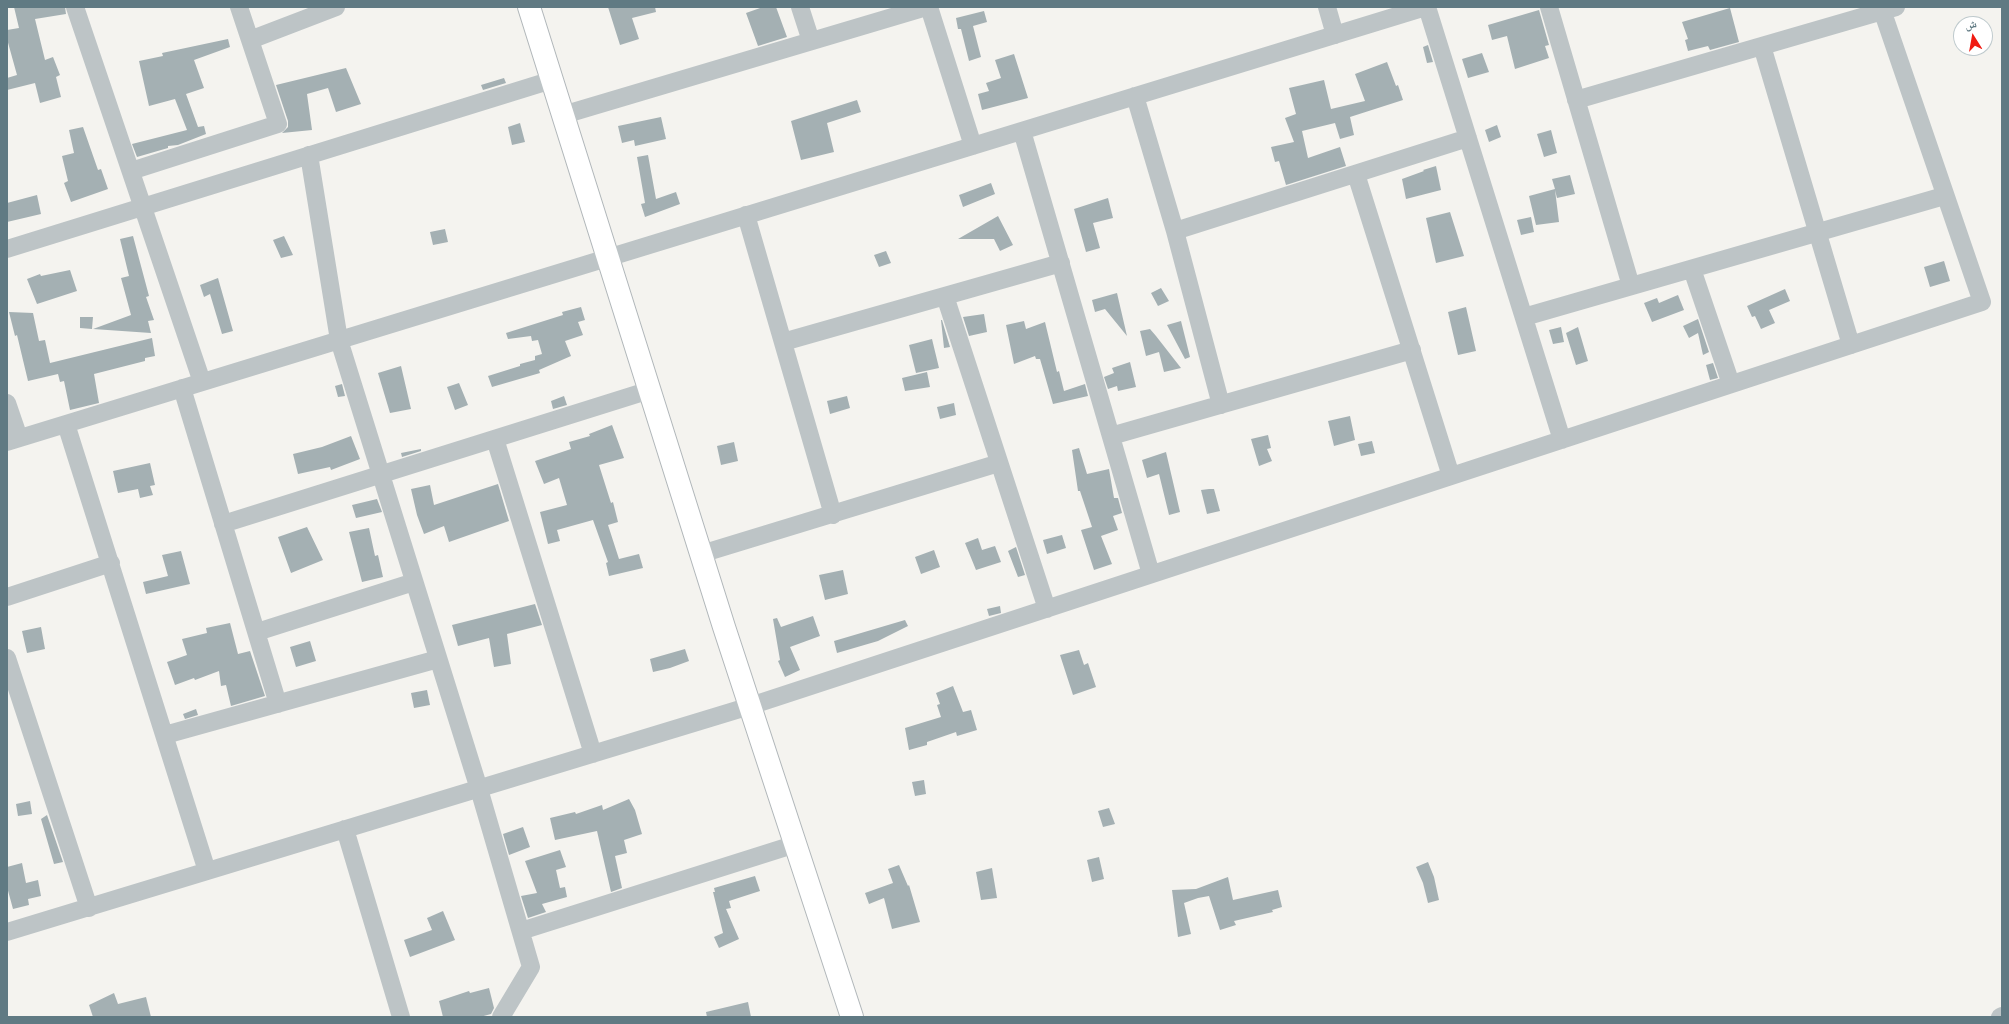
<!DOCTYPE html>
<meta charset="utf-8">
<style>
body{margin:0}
#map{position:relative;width:2009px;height:1024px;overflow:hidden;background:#f4f3ef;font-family:Karla,"Noto Naskh Arabic",sans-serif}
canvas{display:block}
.frame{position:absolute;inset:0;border:8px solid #607a83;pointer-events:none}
.north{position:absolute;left:1953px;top:16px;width:40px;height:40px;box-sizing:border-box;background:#fff;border:1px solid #bfcacd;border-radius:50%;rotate:349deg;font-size:11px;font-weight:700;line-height:16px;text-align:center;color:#607a83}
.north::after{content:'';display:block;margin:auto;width:14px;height:18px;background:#f01c13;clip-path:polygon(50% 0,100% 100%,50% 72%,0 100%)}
</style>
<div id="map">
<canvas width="2009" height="1024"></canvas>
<div class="frame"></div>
<div class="north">ش</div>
</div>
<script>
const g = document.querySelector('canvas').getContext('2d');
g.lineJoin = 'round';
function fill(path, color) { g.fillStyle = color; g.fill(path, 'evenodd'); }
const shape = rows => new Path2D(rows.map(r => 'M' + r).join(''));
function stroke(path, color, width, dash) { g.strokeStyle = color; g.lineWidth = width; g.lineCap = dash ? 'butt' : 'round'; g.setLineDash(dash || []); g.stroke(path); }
fill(shape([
 [14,7,65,7,66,14,35,19,45,60,53,57,60,75,56,77,61,97,40,103,35,83,7,90,7,78,17,75,7,39,7,30,19,28],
 [608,7,655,7,656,12,632,18,639,39,620,45],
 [763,7,776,7,787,37,758,46,746,13],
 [1730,8,1739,42,1710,50,1708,46,1688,51,1685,40,1688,39,1682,22],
 [1539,10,1549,45,1545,46,1549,58,1515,69,1507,36,1492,40,1488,25],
 [984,11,987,22,973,26,981,57,969,61,961,29,958,29,956,18],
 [228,39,230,47,194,60,204,88,186,94,198,127,204,126,206,134,178,145,168,146,168,148,137,157,132,144,187,130,175,99,149,106,139,61,163,56,162,53],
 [1428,45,1433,62,1427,63,1423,47],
 [1482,53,1489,72,1468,78,1462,59],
 [1014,54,1028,98,982,110,978,94,989,91,986,83,1001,78,995,60],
 [1387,62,1396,86,1398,85,1403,100,1350,117,1354,135,1340,139,1335,123,1302,131,1308,158,1340,147,1346,166,1286,185,1279,161,1275,162,1271,147,1294,142,1285,118,1296,114,1289,88,1324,80,1331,109,1365,101,1355,74],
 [346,68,361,104,336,112,328,88,307,94,312,130,282,133,288,127,288,121,276,85],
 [504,78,506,83,483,90,481,85],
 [857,100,861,112,827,123,834,152,801,160,791,121],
 [661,117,666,139,635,146,634,140,622,143,618,126],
 [520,123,525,142,512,145,508,127],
 [1497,125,1501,137,1489,142,1485,130],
 [83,127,98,170,101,169,108,189,71,202,64,183,68,181,62,156,74,153,69,130],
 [1551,130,1557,153,1544,157,1537,134],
 [648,155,656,199,676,192,680,204,645,217,641,204,645,203,637,157],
 [1436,166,1441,190,1406,199,1402,179,1424,171,1423,170],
 [1570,175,1575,194,1557,198,1555,190,1559,222,1536,225,1529,196,1555,189,1552,179],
 [991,183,995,194,963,207,959,195],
 [37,195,41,214,7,222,7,203],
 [1108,198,1113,218,1093,223,1100,248,1086,252,1074,209],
 [1450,212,1464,256,1436,263,1426,218],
 [998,216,1013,245,1000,251,994,239,958,239],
 [1531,217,1534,232,1521,235,1517,220],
 [445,229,448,242,433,245,430,232],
 [133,236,149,296,146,297,154,320,148,321,151,333,93,329,131,315,121,278,129,276,120,239],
 [284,236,293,255,281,258,273,240],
 [886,251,891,263,879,267,874,255],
 [1944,261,1950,281,1930,287,1924,267],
 [70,270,77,291,37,304,27,279,40,274,41,276],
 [218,278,233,331,222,334,210,294,204,297,200,285],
 [1161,288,1169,301,1158,306,1151,293],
 [1785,289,1790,301,1769,310,1775,323,1761,329,1755,316,1752,317,1747,306],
 [1117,293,1127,336,1105,309,1095,312,1092,300],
 [1678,295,1684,310,1652,322,1644,303,1657,298,1659,303],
 [581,307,585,320,578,322,583,335,565,341,571,356,539,370,540,373,492,387,488,376,520,366,520,364,535,360,535,356,542,354,538,340,532,341,531,336,508,339,506,333,563,315,562,312],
 [1466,307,1476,351,1458,355,1448,312],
 [9,312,33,313,39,341,45,340,50,363,152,338,155,356,145,358,145,361,94,374,99,403,70,410,64,381,60,382,58,374,28,381,17,335,15,336],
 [984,314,987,332,969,336,963,317],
 [80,317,93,317,92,329,80,328],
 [1698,319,1709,352,1703,355,1698,333,1689,338,1683,326],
 [941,320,942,320,950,347,944,348],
 [1024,321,1026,329,1045,322,1057,372,1059,371,1064,391,1085,384,1088,396,1053,404,1040,359,1036,359,1035,356,1014,364,1006,325],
 [1181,321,1190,357,1185,359,1167,325],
 [1561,327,1564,342,1553,344,1549,330],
 [1578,327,1588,361,1576,365,1566,333],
 [1150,329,1156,336,1181,368,1164,372,1159,352,1146,356,1140,331],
 [932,339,939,368,916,373,909,345],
 [1130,362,1136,387,1118,391,1117,386,1108,389,1104,377,1114,373,1112,368],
 [1713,363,1718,378,1710,380,1706,365],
 [401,366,411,409,390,413,378,373],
 [927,372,930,387,905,391,902,378],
 [459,383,468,405,455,410,447,387],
 [342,384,345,396,338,397,335,386],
 [564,396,567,405,553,409,551,401],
 [847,396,850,408,830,414,827,401],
 [954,403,956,415,940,419,937,407],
 [1350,416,1355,440,1334,446,1328,421],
 [612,425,624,458,599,465,611,503,613,502,618,522,608,525,619,559,639,554,643,568,609,576,606,563,608,562,593,520,557,530,560,541,548,544,540,512,567,505,559,478,544,484,535,461,571,449,569,442,590,436,589,434],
 [1268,435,1271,448,1267,449,1272,461,1259,466,1251,439],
 [351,436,360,459,331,470,330,467,298,474,293,454,322,447],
 [1372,441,1375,453,1361,456,1358,444],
 [734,442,738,461,721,465,717,446],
 [1079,448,1087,474,1109,469,1114,498,1118,498,1122,513,1113,516,1118,530,1101,536,1112,564,1094,570,1081,530,1092,527,1080,491,1078,491,1072,450],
 [421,449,421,451,402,457,401,453],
 [1166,452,1180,512,1169,515,1159,474,1147,478,1142,460],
 [150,463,155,485,150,486,153,495,140,498,138,489,118,493,113,471],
 [498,484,509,521,449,542,444,526,424,534,417,515,411,489,430,485,434,505],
 [1209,489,1214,489,1220,511,1207,514,1201,490],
 [377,499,382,512,356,518,352,505],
 [307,527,323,560,291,573,278,537],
 [369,528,375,556,378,555,383,577,362,582,349,532],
 [1062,535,1066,548,1047,554,1043,540],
 [978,538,982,550,995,546,1001,562,976,570,965,543],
 [1016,547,1025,575,1018,577,1008,551],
 [934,550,940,567,921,574,915,557],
 [181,551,190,584,146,594,143,582,168,576,162,555],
 [843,570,848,594,825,600,819,575],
 [535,604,542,625,507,634,511,664,494,667,489,638,458,646,452,625],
 [1000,606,1001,613,989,616,987,609],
 [813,616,820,636,790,647,800,670,785,677,778,661,780,660,773,619,777,618,781,627],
 [905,620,908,626,878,641,837,653,834,641],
 [230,623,238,654,250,651,265,696,231,706,226,685,221,686,219,671,195,680,194,678,175,685,167,662,187,655,182,639,207,633,206,628],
 [41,627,45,649,27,653,22,631],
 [310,641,316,661,296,667,290,647],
 [685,649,689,661,670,668,653,672,650,659],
 [1079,650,1084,665,1088,663,1096,687,1073,695,1060,655],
 [953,686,963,712,971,710,977,730,957,736,956,732,927,742,927,745,909,750,905,728,941,717,937,705,940,704,936,693],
 [427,690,430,705,414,708,411,693],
 [196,709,198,715,185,719,183,714],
 [924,780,926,794,915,796,912,782],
 [629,799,635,810,642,834,624,840,627,853,615,856,622,888,611,892,597,831,555,840,550,818,575,812,576,814,602,805,603,810],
 [30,801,32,814,18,816,16,804],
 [1109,808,1115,824,1103,827,1098,811],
 [47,815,63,862,54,864,41,819],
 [523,827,530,847,509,855,503,834],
 [560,850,566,867,556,870,560,888,565,887,567,897,542,904,546,912,528,918,521,896,537,893,525,861],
 [1099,857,1104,879,1092,882,1087,860],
 [1428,862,1434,877,1439,900,1428,903,1423,883,1416,867],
 [22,863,26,883,38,880,41,896,28,899,29,905,13,909,7,887,7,867],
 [899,865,908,886,909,885,920,922,892,929,884,898,869,904,865,893,893,883,888,869],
 [992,868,997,898,981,900,976,872],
 [755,876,760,891,729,901,731,908,726,909,739,939,719,948,714,937,723,933,713,892,715,892,714,888],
 [1228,877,1233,900,1278,890,1282,907,1272,910,1273,912,1234,921,1236,925,1220,930,1209,896,1198,898,1184,903,1191,934,1178,937,1172,890,1196,889],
 [443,911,455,940,410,957,404,940,432,930,427,918],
 [489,988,494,1008,491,1014,480,1017,443,1017,439,1001,469,991,470,993],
 [114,993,118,1004,146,997,151,1017,93,1017,89,1005],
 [748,1002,751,1017,707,1017,706,1012]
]), '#a4b0b3');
const primary = shape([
 [529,7,724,627,852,1017]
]);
stroke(primary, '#b1b7ba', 24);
stroke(shape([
 [75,7,202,382],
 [800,7,811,41],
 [929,7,973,146],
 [1327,7,1335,35],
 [1427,7,1562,440],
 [1549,7,1631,286],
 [250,40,336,7],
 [1762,46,1851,345],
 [1135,96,1175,231,1221,405],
 [1576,100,1896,7],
 [563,115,926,7],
 [1022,131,1151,574],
 [309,155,339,340,479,789,531,967,501,1017],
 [131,171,278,124,239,7],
 [1356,174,1451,476],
 [746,215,833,515],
 [1175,231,1468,138],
 [7,249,552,80],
 [1692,269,1731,384],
 [945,296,1047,609],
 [1524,317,1944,196],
 [783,342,1061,263],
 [182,388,278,704],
 [7,403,19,438],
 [66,424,207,871],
 [1111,436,1412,350],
 [495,439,593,754],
 [7,442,1426,7],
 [223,524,650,390],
 [701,554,999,463],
 [7,597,111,563],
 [257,632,414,582],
 [7,658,89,908],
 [165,735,438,659],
 [345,829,401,1017],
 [521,931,796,844],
 [7,932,750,706,1982,302,1881,7],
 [2000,1017,2002,1016]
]), '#bdc4c6', 18);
stroke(primary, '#fff', 22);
</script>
